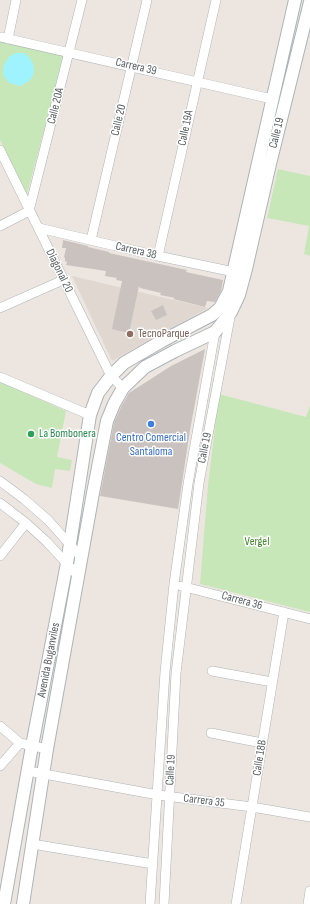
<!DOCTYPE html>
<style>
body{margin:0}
canvas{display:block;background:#ede6e0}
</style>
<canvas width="310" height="904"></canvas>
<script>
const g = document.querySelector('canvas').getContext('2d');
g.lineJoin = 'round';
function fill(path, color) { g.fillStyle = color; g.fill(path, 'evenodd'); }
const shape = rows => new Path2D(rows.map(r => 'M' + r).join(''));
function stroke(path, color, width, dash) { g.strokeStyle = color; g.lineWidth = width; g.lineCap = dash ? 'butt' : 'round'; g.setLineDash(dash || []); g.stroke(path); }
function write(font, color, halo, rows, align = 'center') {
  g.font = font + ' "Sofia Sans Condensed",sans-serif'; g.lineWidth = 3; g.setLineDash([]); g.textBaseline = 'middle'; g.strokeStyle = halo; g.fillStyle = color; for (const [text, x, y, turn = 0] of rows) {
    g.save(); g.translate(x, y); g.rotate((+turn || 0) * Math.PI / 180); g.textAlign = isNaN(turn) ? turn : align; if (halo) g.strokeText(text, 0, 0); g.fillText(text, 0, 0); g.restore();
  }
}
fill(shape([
 [72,276,208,308,112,361]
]), '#dfd7d0');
fill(shape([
 [0,40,64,55,27,194,0,140],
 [278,169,310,176,310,256,304,254,309,226,267,218],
 [0,382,66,411,57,457,72,460,70,471,55,469,52,488,36,484,0,463],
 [219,394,306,417,310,405,310,612,200,584,208,485]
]), '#c8e7b9');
fill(shape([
 [16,53,24,53,29,57,33,64,34,70,33,76,29,81,20,86,16,85,8,82,3,74,4,65,7,60,10,56]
]), '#9ef3ff');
fill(shape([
 [63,240,88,246,88,247,109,252,109,253,187,270,186,272,223,280,221,291,215,302,207,301,205,307,173,299,175,298,160,295,161,293,140,288,139,286,129,333,112,329,122,281,116,280,117,278,105,276,106,271,66,265,67,262,65,261,65,258,64,257,66,248,62,248],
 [163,305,167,315,156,320,151,311],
 [205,349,190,430,178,509,100,496,114,423,121,407,129,393,171,366]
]), '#cac2bf');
const street = shape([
 [0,37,272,99],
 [8,39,16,0],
 [0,150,111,376,123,388],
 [0,226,29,211,82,0],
 [39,228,158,256,234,272],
 [91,240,147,0],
 [158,256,216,0],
 [0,308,63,280],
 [0,377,90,415],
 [0,481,24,499,48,520,82,558],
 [0,503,26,523,47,542,79,577],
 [0,556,26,523],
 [181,586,310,619],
 [212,671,272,682],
 [0,726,20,743,47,749],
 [211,733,262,743],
 [0,766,20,743],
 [28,771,158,795,252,807,310,817],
 [32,844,153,864],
 [150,904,165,672,174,584,188,484,215,332],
 [164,904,176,673,199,483,231,312],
 [236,904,284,612],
 [308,904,310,891]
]);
const secondary = shape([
 [4,904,32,746,67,563,90,415,98,393,111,376,124,363,162,341,212,315,220,308,229,291,295,0],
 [23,904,47,749,93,493,107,421,114,404,123,388,145,367,175,351,215,332,231,312,239,295,246,269,270,164,310,2]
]);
stroke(street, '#aeb4b7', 10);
stroke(secondary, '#adb4b7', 14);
stroke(street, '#fff', 9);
stroke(secondary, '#fff', 12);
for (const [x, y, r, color] of [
 [130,334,4,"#8d6e63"],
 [151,424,4,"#3f7fe0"],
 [31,434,4,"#2e9e5b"]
]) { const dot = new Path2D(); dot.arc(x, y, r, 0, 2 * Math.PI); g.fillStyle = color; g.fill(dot); stroke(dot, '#fff', 1.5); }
write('12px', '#596062', '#fff', [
 ["Carrera 39",136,67,13],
 ["Calle 20A",56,106,-76],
 ["Calle 20",119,120,-77],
 ["Calle 19A",186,128,-78],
 ["Calle 19",277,133,-76],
 ["Carrera 38",136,251,13],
 ["Diagonal 20",59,271,64],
 ["Calle 19",205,448,-79],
 ["Carrera 36",242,601,15],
 ["Avenida Buganviles",49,660,-79],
 ["Calle 18B",260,758,-81],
 ["Calle 19",171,770,-87],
 ["Carrera 35",204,801,7]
]);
write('12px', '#785e54', '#fff', [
 ["TecnoParque",138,334]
], 'left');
write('12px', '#27864d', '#fff', [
 ["La Bombonera",39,434]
], 'left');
write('12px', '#366cbe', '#fff', [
 ["Centro Comercial",151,438],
 ["Santaloma",151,452]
]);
write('12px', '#45852e', '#fff', [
 ["Vergel",257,542]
]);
</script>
